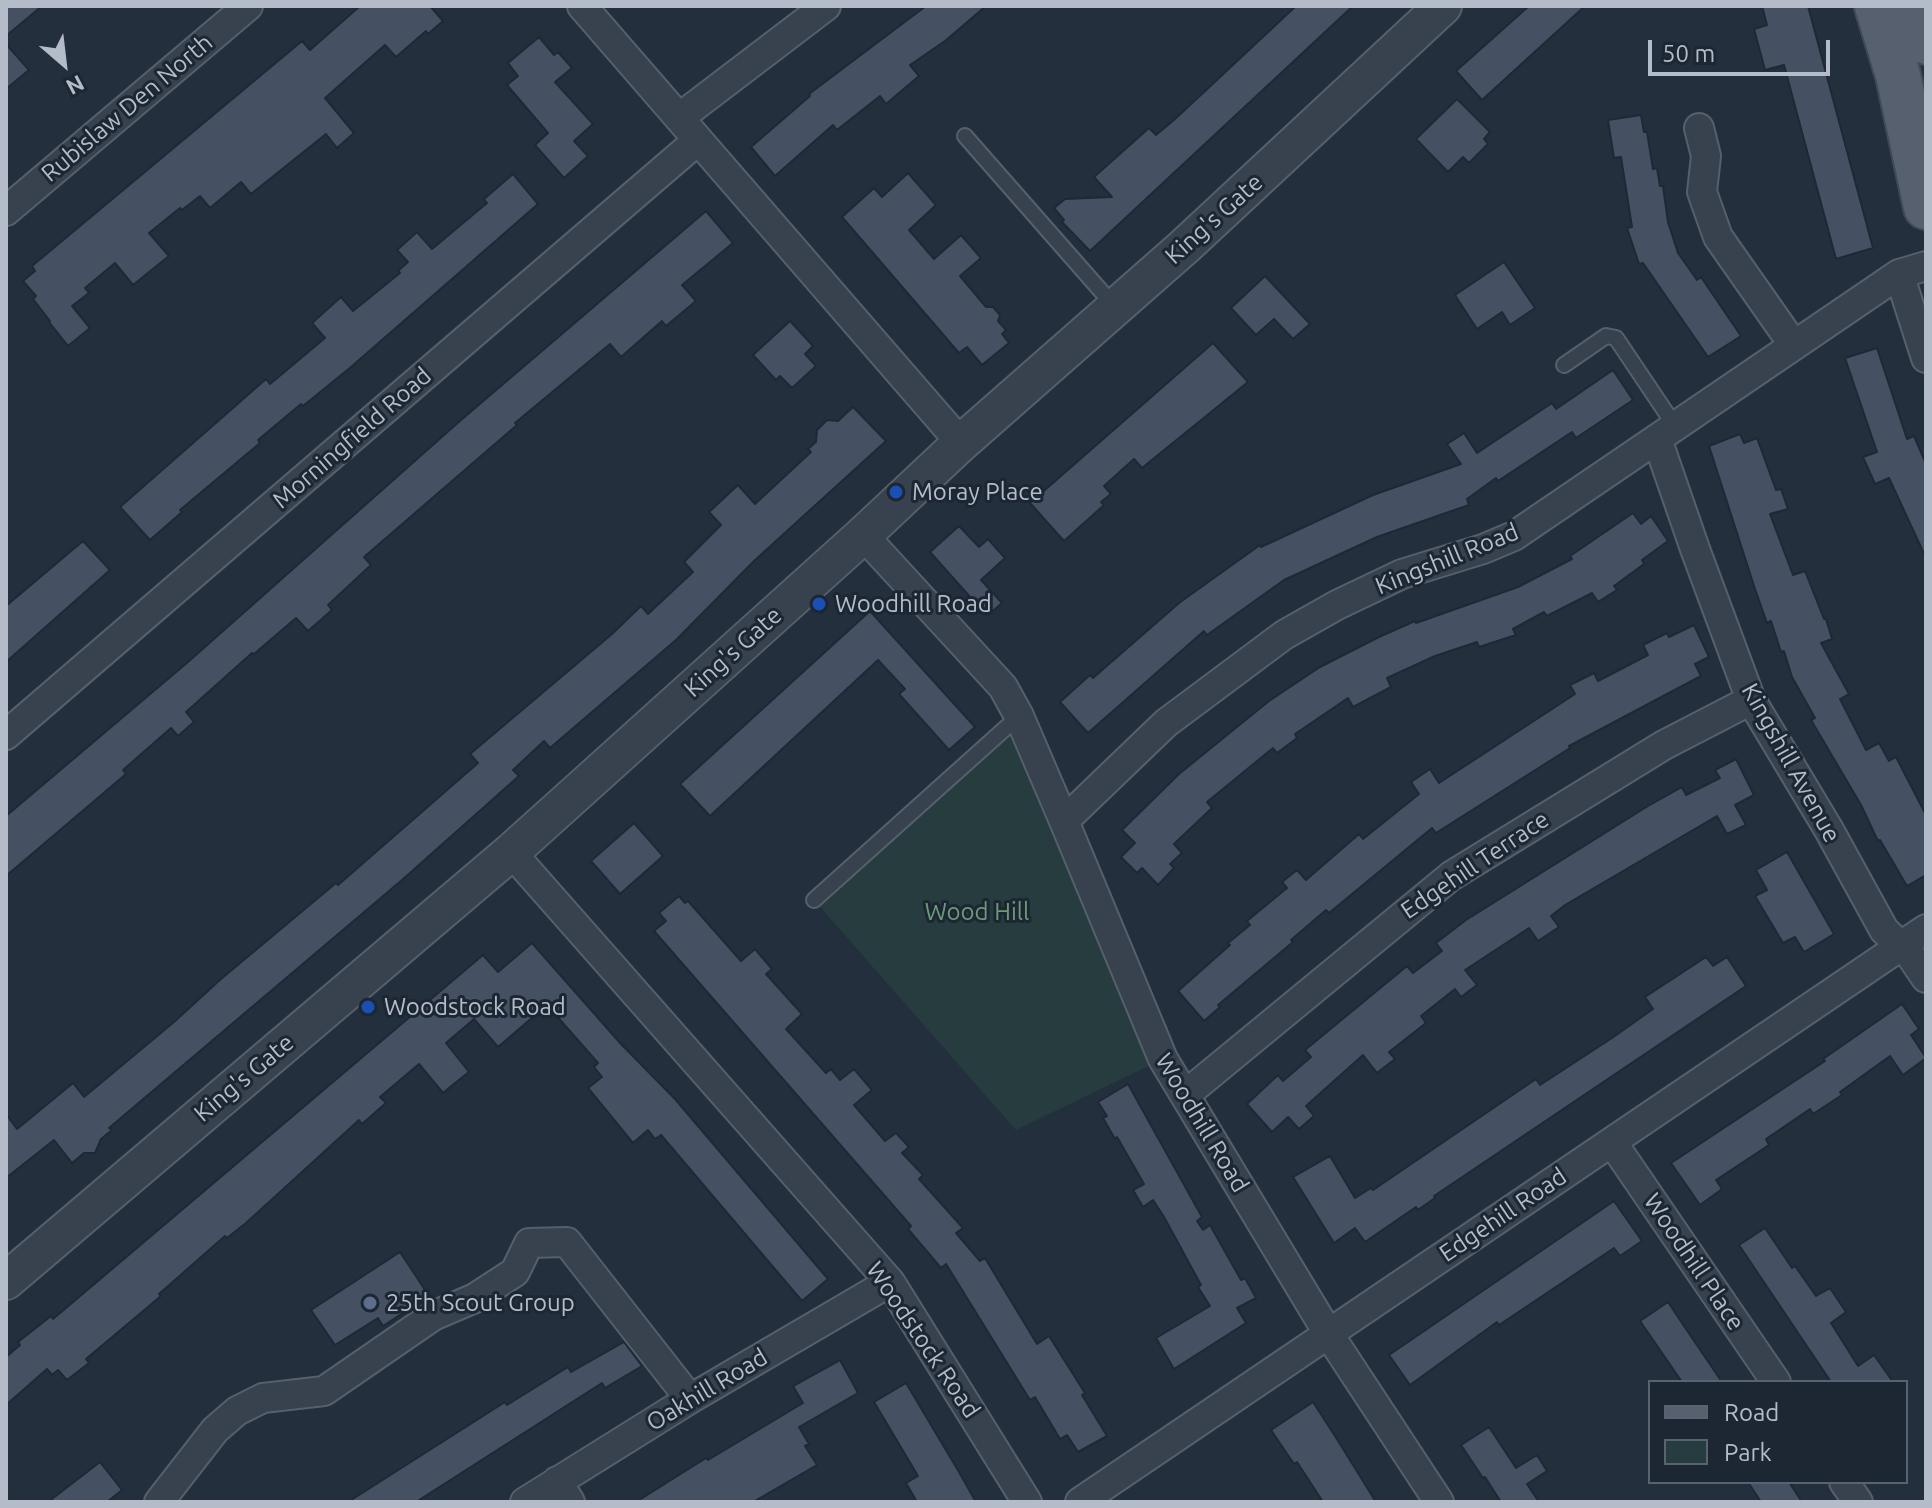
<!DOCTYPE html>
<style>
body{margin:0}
#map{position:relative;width:1932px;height:1508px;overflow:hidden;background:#242f3e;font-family:Ubuntu,sans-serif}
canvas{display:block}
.frame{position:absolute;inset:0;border:8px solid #b4bcc9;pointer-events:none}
.legend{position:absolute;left:1648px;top:1380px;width:260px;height:104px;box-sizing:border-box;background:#1d2633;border:2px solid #59626f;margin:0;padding:10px 14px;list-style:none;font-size:24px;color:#b4bcc9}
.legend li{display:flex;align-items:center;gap:16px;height:40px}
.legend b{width:40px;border:2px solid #59626f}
.north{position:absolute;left:24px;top:24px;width:80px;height:80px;-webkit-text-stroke:6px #1d2633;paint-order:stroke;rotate:152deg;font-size:22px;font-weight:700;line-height:32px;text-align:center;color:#b4bcc9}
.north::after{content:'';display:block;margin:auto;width:28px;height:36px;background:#b4bcc9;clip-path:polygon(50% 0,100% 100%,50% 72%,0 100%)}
.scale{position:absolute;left:1648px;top:40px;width:182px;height:36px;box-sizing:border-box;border:4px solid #b4bcc9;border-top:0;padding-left:10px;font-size:24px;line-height:28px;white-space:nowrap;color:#b4bcc9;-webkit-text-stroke:6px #1d2633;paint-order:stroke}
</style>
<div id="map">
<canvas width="1932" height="1508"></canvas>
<div class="frame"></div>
<ul class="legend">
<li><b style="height:10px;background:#56606e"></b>Road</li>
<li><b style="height:22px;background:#263c3f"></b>Park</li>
</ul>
<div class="north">N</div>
<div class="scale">50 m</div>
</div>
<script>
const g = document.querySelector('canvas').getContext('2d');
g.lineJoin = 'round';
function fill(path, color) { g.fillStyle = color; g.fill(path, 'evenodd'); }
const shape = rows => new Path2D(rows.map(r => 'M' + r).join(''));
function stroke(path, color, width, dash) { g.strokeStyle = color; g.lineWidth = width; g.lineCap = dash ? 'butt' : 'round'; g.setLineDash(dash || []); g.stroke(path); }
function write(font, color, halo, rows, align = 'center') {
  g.font = font + ' Ubuntu,sans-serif'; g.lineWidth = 6; g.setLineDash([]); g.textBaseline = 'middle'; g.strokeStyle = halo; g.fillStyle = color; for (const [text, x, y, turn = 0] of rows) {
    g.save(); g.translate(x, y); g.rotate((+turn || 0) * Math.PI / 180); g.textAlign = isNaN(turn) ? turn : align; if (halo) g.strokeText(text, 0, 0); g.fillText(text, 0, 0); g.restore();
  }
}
fill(shape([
 [1019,716,1163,1059,1016,1130,814,900]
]), '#263c3f');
const building = shape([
 [6,6,42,6,6,36,6,6],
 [360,6,430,6,443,21,428,34,426,31,396,57,385,45,325,98,354,133,337,148,326,134,251,194,241,182,210,208,200,196,182,210,180,208,149,233,169,256,133,285,115,263,85,288,89,293,72,306,90,328,68,346,49,322,50,321,33,299,36,296,23,281,35,271,32,266,302,41,310,50,360,6],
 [926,6,986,6,945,41,910,65,919,76,886,104,880,96,837,130,833,125,775,176,751,147,810,96,809,94,926,6],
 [1296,6,1353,6,1090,251,1062,222,1064,220,1054,208,1065,199,1112,197,1094,177,1149,128,1156,135,1174,120,1296,6],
 [1529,6,1585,6,1482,100,1456,71,1529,6],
 [1762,6,1808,6,1873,248,1836,259,1784,65,1765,70,1754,29,1767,25,1762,6],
 [539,37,554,55,558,52,572,68,555,82,593,124,574,141,588,156,564,178,535,145,548,133,507,85,518,76,508,63,539,37],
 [6,44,29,70,6,89,6,44],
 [1457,99,1490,132,1484,139,1488,144,1469,163,1463,157,1448,172,1416,139,1457,99],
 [1641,115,1644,132,1647,132,1653,169,1657,168,1660,186,1663,186,1668,222,1678,253,1697,280,1701,277,1741,336,1708,357,1643,263,1639,264,1627,228,1632,227,1621,157,1614,158,1608,120,1641,115],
 [908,173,936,205,909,230,934,259,961,235,981,258,960,276,986,307,993,307,1000,315,998,321,1006,330,1002,334,1009,343,982,365,967,347,959,353,842,217,874,188,882,197,908,173],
 [513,174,538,204,351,367,303,406,301,404,258,440,260,443,180,510,182,512,150,540,120,507,266,379,270,384,325,338,312,323,341,297,353,311,400,273,398,271,408,262,397,250,417,232,432,249,487,203,484,199,513,174],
 [706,211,733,243,682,285,696,301,666,326,662,321,621,357,610,344,515,423,517,425,364,557,371,565,328,605,332,610,308,631,296,618,254,654,252,653,186,712,194,722,178,736,171,728,123,770,126,774,6,876,6,816,188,662,461,420,706,211],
 [1504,262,1535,308,1510,325,1502,312,1477,329,1455,295,1504,262],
 [1265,276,1310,324,1293,339,1274,319,1256,335,1231,308,1265,276],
 [790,321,813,346,805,354,816,366,792,388,780,376,776,380,753,355,790,321],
 [1213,343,1248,382,1142,468,1134,459,1104,486,1111,494,1101,502,1104,505,1064,541,1030,503,1213,343],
 [1877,348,1907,439,1914,436,1926,464,1926,558,1889,478,1875,484,1863,457,1877,452,1845,358,1877,348],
 [1613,370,1633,400,1576,438,1572,432,1498,481,1496,478,1467,499,1469,505,1377,537,1284,580,1207,635,1204,631,1088,733,1060,702,1090,675,1093,678,1179,603,1260,545,1261,547,1373,495,1461,464,1447,444,1464,433,1477,453,1552,403,1556,409,1613,370],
 [853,407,886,441,754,561,676,640,550,748,544,741,513,770,519,776,402,880,109,1128,112,1130,101,1139,95,1153,84,1153,72,1163,54,1140,6,1178,6,1114,17,1129,73,1083,84,1097,174,1022,221,979,336,883,338,885,478,763,470,754,612,634,641,606,648,614,693,572,684,562,721,525,709,512,738,485,755,504,811,452,808,449,816,442,817,430,827,420,838,421,853,407],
 [1740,434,1744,443,1757,438,1776,490,1781,489,1788,509,1770,514,1793,575,1805,571,1824,619,1826,619,1832,639,1821,643,1849,694,1840,699,1866,750,1879,743,1889,761,1896,757,1926,815,1926,875,1907,886,1880,840,1878,841,1861,805,1811,720,1815,718,1792,677,1784,651,1781,652,1771,621,1767,623,1755,589,1709,446,1740,434],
 [1633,513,1641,524,1651,516,1668,541,1642,560,1644,564,1614,586,1617,590,1598,602,1592,593,1547,616,1544,612,1513,629,1516,635,1479,647,1477,642,1435,656,1387,678,1391,687,1353,707,1348,698,1295,734,1297,738,1277,753,1273,748,1207,802,1212,808,1174,844,1182,853,1170,864,1174,868,1158,885,1142,868,1137,873,1121,857,1135,843,1122,830,1179,774,1269,701,1320,667,1379,637,1415,621,1416,623,1518,587,1572,559,1570,556,1633,513],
 [959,526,979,547,988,539,1005,558,981,580,1002,603,987,616,930,552,959,526],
 [83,541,110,570,6,662,6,606,83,541],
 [870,611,975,727,949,750,899,694,905,689,878,660,710,816,680,784,870,611],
 [1694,625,1709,657,1695,664,1701,676,1569,746,1570,748,1436,833,1432,828,1329,913,1326,910,1291,940,1293,942,1218,1005,1220,1007,1204,1021,1178,991,1230,945,1228,943,1250,925,1247,921,1287,888,1282,882,1297,870,1306,880,1359,834,1363,839,1419,794,1411,782,1430,769,1439,783,1575,694,1570,685,1594,673,1598,681,1648,655,1643,645,1667,633,1669,637,1694,625],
 [1736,759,1754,795,1735,805,1746,825,1727,834,1717,816,1565,905,1551,916,1559,927,1538,941,1529,928,1465,970,1477,985,1461,997,1455,989,1421,1016,1426,1023,1389,1052,1395,1059,1377,1073,1363,1055,1306,1106,1314,1116,1299,1129,1288,1117,1272,1132,1247,1104,1278,1075,1283,1081,1311,1057,1305,1050,1407,966,1413,973,1442,951,1436,943,1466,920,1648,806,1682,787,1686,795,1720,778,1715,770,1736,759],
 [634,823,663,856,620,894,591,861,634,823],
 [1787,852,1834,934,1804,952,1795,937,1783,943,1755,896,1767,890,1756,870,1787,852],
 [679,896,685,903,688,901,741,961,755,949,772,969,766,974,802,1014,786,1029,826,1073,831,1069,840,1080,854,1069,872,1090,854,1105,885,1141,896,1133,909,1147,902,1153,923,1175,919,1179,963,1228,956,1233,980,1261,985,1258,1037,1344,1049,1336,1085,1393,1082,1395,1107,1436,1078,1452,1067,1435,1060,1439,1035,1397,1030,1400,946,1264,941,1268,908,1229,911,1226,654,931,666,921,659,913,679,896],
 [532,943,621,1044,675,1099,828,1279,802,1301,661,1135,655,1139,648,1130,633,1143,588,1088,602,1077,594,1067,598,1063,547,1005,498,1047,474,1019,446,1043,469,1072,455,1083,443,1093,419,1064,380,1097,386,1103,362,1124,359,1120,246,1223,227,1238,225,1236,159,1294,161,1296,86,1359,89,1363,67,1380,58,1370,52,1375,47,1369,6,1405,6,1357,20,1345,18,1342,51,1316,53,1319,483,955,498,972,532,943],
 [1706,957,1713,966,1727,957,1746,986,1434,1196,1435,1198,1418,1210,1416,1207,1365,1242,1355,1228,1334,1243,1293,1177,1330,1156,1355,1198,1371,1188,1373,1190,1536,1079,1540,1085,1612,1038,1653,1009,1645,997,1706,957],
 [1902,1004,1919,1029,1911,1035,1926,1058,1903,1075,1890,1056,1840,1092,1842,1095,1813,1114,1810,1109,1766,1139,1769,1145,1716,1180,1722,1189,1700,1205,1671,1163,1825,1061,1823,1059,1902,1004],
 [1128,1084,1202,1217,1197,1221,1203,1230,1210,1225,1241,1280,1245,1278,1256,1298,1237,1308,1246,1323,1174,1369,1156,1338,1210,1306,1198,1287,1201,1285,1164,1217,1153,1200,1143,1207,1133,1190,1144,1184,1117,1137,1115,1139,1103,1118,1107,1116,1098,1102,1128,1084],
 [1614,1201,1642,1241,1620,1256,1614,1248,1499,1325,1497,1322,1410,1385,1389,1355,1614,1201],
 [1765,1228,1792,1268,1795,1266,1816,1296,1830,1288,1846,1312,1831,1323,1858,1366,1874,1355,1893,1382,1831,1382,1739,1245,1765,1228],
 [400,1252,429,1296,383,1326,378,1318,335,1345,311,1310,400,1252],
 [1668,1302,1688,1332,1722,1382,1682,1382,1640,1321,1668,1302],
 [624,1342,642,1366,605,1388,602,1383,416,1502,348,1502,505,1402,507,1405,568,1367,571,1372,624,1342],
 [840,1360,858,1393,799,1427,809,1444,805,1446,817,1465,753,1502,636,1502,706,1458,708,1460,803,1403,793,1386,840,1360],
 [906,1383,959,1472,976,1502,917,1502,906,1483,918,1476,874,1402,906,1383],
 [1313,1402,1335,1436,1376,1502,1323,1502,1297,1462,1294,1464,1271,1430,1313,1402],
 [1489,1427,1516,1468,1537,1455,1547,1471,1527,1484,1539,1502,1501,1502,1485,1477,1483,1478,1461,1445,1489,1427],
 [100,1462,122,1490,107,1502,48,1502,100,1462],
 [1748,1482,1789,1482,1802,1502,1761,1502,1748,1482]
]);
fill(building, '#455162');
stroke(building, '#1f2835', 2);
const service = shape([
 [965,136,1116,308],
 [1564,365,1606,336,1616,338,1675,426],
 [814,900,1019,716]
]);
const minor = shape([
 [582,6,961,443],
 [679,118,826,6],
 [1699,128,1706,156,1702,192,1718,237,1793,344],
 [6,211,248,6],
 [1899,274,1926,358],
 [1657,439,1695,549,1751,700,1829,830,1884,930,1911,956,1926,978],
 [863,535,1003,687,1019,716,1064,821,1163,1059,1328,1333,1439,1502],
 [6,735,697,141],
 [1064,821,1166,723,1284,635,1337,605,1402,574,1483,549,1514,536,1899,274,1926,266],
 [511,852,890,1282,1027,1502],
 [1185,1095,1451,876,1664,745,1751,700],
 [1612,1142,1776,1382],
 [557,1481,570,1502],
 [1844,1482,1858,1502],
 [159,1502,215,1430,237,1411,263,1398,324,1391,433,1316,475,1298,515,1272,529,1243,567,1242,690,1399],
 [525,1502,690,1399,890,1282],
 [1080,1502,1926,929]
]);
const tertiary = shape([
 [6,1281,511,852,863,535,961,443,1184,247,1443,6]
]);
const primary = shape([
 [1877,6,1898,75,1926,207],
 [1917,6,1926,42]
]);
stroke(service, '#565f6c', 18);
stroke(minor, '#565f6c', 32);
stroke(tertiary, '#565f6c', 40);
stroke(primary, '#414a57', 48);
stroke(service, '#38414e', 14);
stroke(minor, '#38414e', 28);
stroke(tertiary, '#38414e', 36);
stroke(primary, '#56606e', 44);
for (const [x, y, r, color] of [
 [896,492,8,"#1a4fb4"],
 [819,604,8,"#1a4fb4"],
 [368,1007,8,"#1a4fb4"],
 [370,1303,8,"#5c6f8a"]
]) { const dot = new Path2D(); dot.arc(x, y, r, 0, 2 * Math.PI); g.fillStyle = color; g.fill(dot); stroke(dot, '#1d2633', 3); }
write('24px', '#b4bcc9', '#1d2633', [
 ["Rubislaw Den North",127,108,-40],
 ["King's Gate",1214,219,-42],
 ["Morningfield Road",352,438,-41],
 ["Kingshill Road",1447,559,-22],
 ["King's Gate",733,652,-42],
 ["Kingshill Avenue",1791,763,61],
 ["Edgehill Terrace",1475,865,-34],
 ["King's Gate",244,1078,-40],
 ["Woodhill Road",1202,1123,59],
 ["Edgehill Road",1503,1215,-34],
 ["Woodhill Place",1694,1262,56],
 ["Woodstock Road",923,1340,56],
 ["Oakhill Road",707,1390,-31]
]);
write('24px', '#b4bcc9', '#1d2633', [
 ["Moray Place",912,492],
 ["Woodhill Road",835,604],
 ["Woodstock Road",384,1007],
 ["25th Scout Group",386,1303]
], 'left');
write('24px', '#6b9a76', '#1d2633', [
 ["Wood Hill",977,912]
]);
</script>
